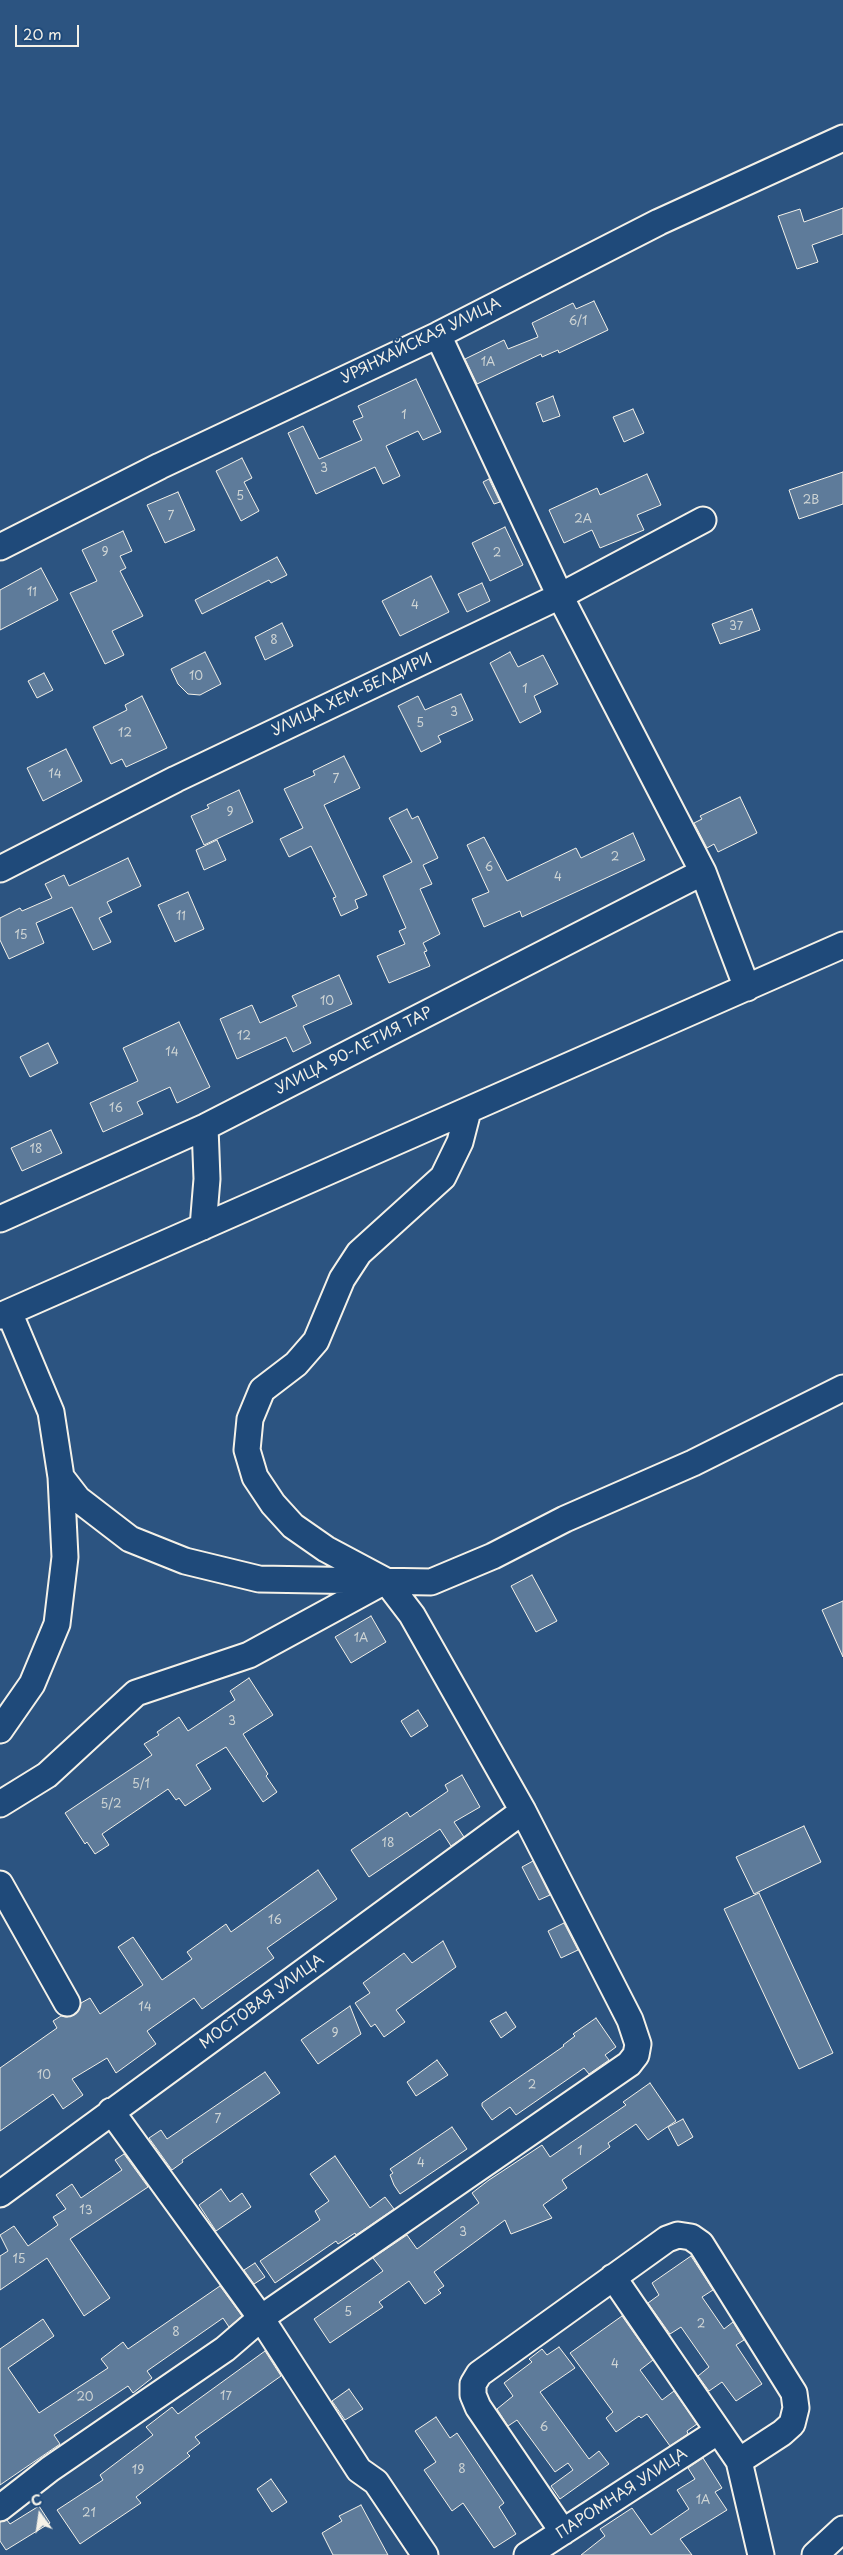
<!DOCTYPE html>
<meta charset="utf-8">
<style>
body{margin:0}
#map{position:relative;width:843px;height:2555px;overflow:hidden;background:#2c5481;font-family:"Playpen Sans",sans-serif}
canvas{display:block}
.north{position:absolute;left:15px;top:2490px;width:50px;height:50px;-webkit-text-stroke:4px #1f4a7a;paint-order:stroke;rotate:346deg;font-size:14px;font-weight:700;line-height:20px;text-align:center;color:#f4f1e8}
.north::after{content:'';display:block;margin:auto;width:18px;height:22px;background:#f4f1e8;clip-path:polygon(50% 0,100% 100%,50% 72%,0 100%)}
.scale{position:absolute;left:15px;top:25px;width:64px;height:22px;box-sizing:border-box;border:2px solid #f4f1e8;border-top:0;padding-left:6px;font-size:15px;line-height:18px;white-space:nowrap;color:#f4f1e8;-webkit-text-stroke:4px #1f4a7a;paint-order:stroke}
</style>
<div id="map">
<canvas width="843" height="2555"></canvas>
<div class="north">С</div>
<div class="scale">20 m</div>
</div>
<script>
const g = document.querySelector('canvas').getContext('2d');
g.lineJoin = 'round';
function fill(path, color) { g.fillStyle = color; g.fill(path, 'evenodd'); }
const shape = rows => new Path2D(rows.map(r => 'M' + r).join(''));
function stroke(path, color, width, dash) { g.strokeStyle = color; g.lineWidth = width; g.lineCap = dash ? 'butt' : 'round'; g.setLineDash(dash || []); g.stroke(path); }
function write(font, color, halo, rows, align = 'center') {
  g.font = font + ' "Playpen Sans",sans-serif'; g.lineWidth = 4; g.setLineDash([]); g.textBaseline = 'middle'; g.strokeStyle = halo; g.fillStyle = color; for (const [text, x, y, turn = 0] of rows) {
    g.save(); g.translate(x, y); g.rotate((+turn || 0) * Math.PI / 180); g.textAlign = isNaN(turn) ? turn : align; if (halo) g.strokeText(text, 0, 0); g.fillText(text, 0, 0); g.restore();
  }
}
const building = shape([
 [843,208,843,234,812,245,818,262,797,269,778,216,800,209,804,222,843,208],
 [594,301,608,330,559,353,558,350,542,357,541,354,477,384,465,359,504,340,508,349,538,337,532,323,573,303,576,309,594,301],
 [416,379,441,432,423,440,418,431,386,446,400,476,383,484,375,467,316,494,288,433,303,426,319,459,362,440,353,421,363,417,358,406,416,379],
 [553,396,560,416,543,422,536,403,553,396],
 [633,409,644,433,624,442,613,417,633,409],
 [242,458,252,478,244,482,259,511,241,521,216,471,242,458],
 [843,472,843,504,799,519,789,490,843,472],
 [647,474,661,505,637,515,644,530,600,548,592,530,564,543,549,510,597,488,600,495,647,474],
 [489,479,500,502,494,504,483,482,489,479],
 [178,492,195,530,165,543,147,505,178,492],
 [505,527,523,565,490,581,472,543,505,527],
 [123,531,132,551,120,556,126,568,120,571,143,616,112,631,124,655,105,664,70,593,97,581,82,550,123,531],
 [277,557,287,575,271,583,269,580,202,614,195,600,277,557],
 [41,568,58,600,0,630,0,590,41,568],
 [431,576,449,612,400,636,382,601,431,576],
 [482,583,490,601,467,612,458,594,482,583],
 [752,609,760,630,720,644,712,624,752,609],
 [282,623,293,646,265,660,255,637,282,623],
 [205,652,221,684,200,695,188,694,178,684,171,669,205,652],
 [510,652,518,667,543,655,558,684,534,696,541,712,520,723,490,663,510,652],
 [44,673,53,690,37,698,28,681,44,673],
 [461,694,473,720,438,736,441,742,421,752,398,706,418,696,425,710,461,694],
 [142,696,167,748,126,767,122,759,111,764,93,727,127,710,125,705,142,696],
 [66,749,82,781,43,801,27,768,66,749],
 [344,756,360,788,324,805,367,895,355,900,358,908,341,916,333,898,336,897,311,846,289,857,280,839,303,828,284,789,315,775,313,771,344,756],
 [239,790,253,822,204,845,191,816,209,808,207,805,239,790],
 [740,797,757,833,718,852,714,844,707,848,694,823,702,819,700,816,740,797],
 [407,809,412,819,418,816,438,858,423,865,432,884,420,889,440,934,423,943,427,951,424,952,430,966,389,983,377,956,405,944,399,931,406,928,383,876,412,862,389,818,407,809],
 [633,833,645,860,522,917,520,911,484,927,472,899,489,892,467,845,484,837,507,881,576,848,581,858,633,833],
 [217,840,226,860,204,870,196,850,217,840],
 [128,858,141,886,107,902,112,912,99,918,111,942,93,950,72,907,36,923,44,943,9,959,0,940,0,918,20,908,22,911,52,898,45,884,64,875,69,886,128,858],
 [188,892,204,929,175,942,158,905,188,892],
 [339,975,352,1004,303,1026,311,1043,293,1052,286,1037,237,1059,220,1019,252,1005,260,1023,297,1006,292,996,339,975],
 [179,1022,210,1087,177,1103,170,1087,137,1102,143,1114,103,1132,90,1103,138,1081,123,1048,179,1022],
 [48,1043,58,1063,30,1077,20,1057,48,1043],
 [51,1130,62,1153,22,1171,11,1148,51,1130],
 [532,1575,557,1621,536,1632,511,1586,532,1575],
 [843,1601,843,1657,822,1610,843,1601],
 [371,1616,386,1642,351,1663,335,1637,371,1616],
 [249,1678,273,1715,243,1734,268,1774,266,1776,277,1792,263,1802,226,1747,196,1765,211,1789,185,1806,179,1798,176,1800,168,1789,102,1834,109,1845,95,1854,87,1842,85,1844,65,1813,152,1755,144,1744,159,1735,157,1732,179,1717,188,1731,235,1700,230,1691,249,1678],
 [418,1710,428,1726,411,1737,401,1721,418,1710],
 [462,1775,480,1807,454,1822,464,1837,451,1846,440,1829,369,1877,351,1850,407,1812,410,1817,448,1791,445,1785,462,1775],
 [804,1826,821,1862,754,1894,736,1857,804,1826],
 [533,1861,550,1895,539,1900,522,1867,533,1861],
 [318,1870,337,1899,267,1948,274,1958,202,2009,194,1998,147,2031,156,2044,116,2073,107,2058,72,2079,83,2095,63,2109,53,2094,0,2131,0,2068,57,2028,53,2021,61,2016,67,2017,74,2015,81,2003,90,1998,100,2014,143,1985,118,1947,133,1937,162,1980,192,1959,187,1952,226,1924,231,1932,318,1870],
 [759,1893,833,2053,799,2069,724,1909,759,1893],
 [564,1923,578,1950,561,1958,548,1931,564,1923],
 [443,1941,456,1967,396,2010,405,2022,384,2037,375,2024,371,2027,355,2003,370,1993,363,1983,404,1953,412,1963,443,1941],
 [350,2006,361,2034,318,2064,301,2040,350,2006],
 [506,2012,516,2027,501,2038,490,2021,506,2012],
 [596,2018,616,2047,605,2055,609,2060,589,2074,584,2068,516,2115,510,2107,492,2120,482,2106,482,2103,564,2046,563,2045,575,2036,573,2034,596,2018],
 [437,2060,448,2075,416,2096,407,2082,437,2060],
 [265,2072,280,2093,182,2160,183,2162,172,2170,149,2138,161,2130,167,2139,265,2072],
 [650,2083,676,2121,648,2140,636,2124,608,2143,610,2147,562,2180,567,2188,543,2205,552,2218,511,2234,505,2220,434,2272,444,2286,438,2290,441,2293,425,2304,409,2281,379,2302,383,2307,330,2343,314,2319,383,2271,373,2258,407,2235,417,2249,479,2203,472,2193,489,2180,542,2145,550,2157,626,2105,623,2102,650,2083],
 [683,2119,693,2137,678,2146,668,2127,683,2119],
 [452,2127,467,2149,400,2194,394,2185,390,2175,393,2173,390,2169,452,2127],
 [124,2154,148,2187,70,2239,110,2298,84,2316,47,2258,0,2290,0,2256,8,2251,0,2235,14,2226,28,2246,58,2225,53,2217,66,2209,56,2195,72,2184,81,2198,122,2170,115,2160,124,2154],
 [335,2156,370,2208,385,2197,394,2209,356,2235,355,2233,338,2244,336,2241,275,2283,260,2261,320,2220,315,2211,329,2201,310,2174,335,2156],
 [221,2189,230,2202,242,2193,251,2207,216,2231,199,2205,221,2189],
 [691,2256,713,2290,702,2297,724,2329,733,2322,744,2340,736,2345,762,2384,736,2401,722,2382,709,2391,698,2376,709,2367,681,2327,670,2334,648,2303,659,2295,652,2283,691,2256],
 [255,2263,265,2277,254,2284,244,2270,255,2263],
 [220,2286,242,2316,229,2327,223,2318,147,2371,152,2378,133,2393,128,2386,54,2435,60,2444,0,2485,0,2349,43,2319,54,2336,8,2368,39,2413,108,2368,101,2359,123,2342,128,2349,220,2286],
 [622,2316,653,2360,640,2370,662,2400,674,2391,697,2424,687,2431,688,2434,670,2446,647,2414,641,2418,639,2416,616,2432,606,2418,613,2412,570,2353,622,2316],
 [559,2347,575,2368,540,2392,589,2459,599,2451,609,2464,560,2499,551,2486,573,2470,568,2463,555,2472,517,2420,508,2426,497,2409,513,2396,504,2383,532,2362,529,2359,542,2349,547,2355,559,2347],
 [265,2351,281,2376,195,2437,200,2443,187,2453,190,2456,136,2497,141,2503,80,2544,57,2510,103,2480,100,2475,153,2435,146,2427,172,2407,178,2414,265,2351],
 [349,2389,363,2409,345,2420,332,2401,349,2389],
 [436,2417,450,2438,457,2433,504,2503,499,2507,516,2534,494,2548,463,2503,452,2511,424,2470,436,2462,415,2431,436,2417],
 [703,2458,722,2488,715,2492,727,2510,680,2539,692,2555,581,2555,605,2536,600,2529,632,2508,651,2535,689,2509,677,2490,695,2479,688,2468,703,2458],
 [271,2479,287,2502,272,2512,257,2489,271,2479],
 [361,2505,388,2555,333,2555,322,2533,342,2521,339,2516,361,2505],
 [39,2506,50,2523,6,2550,0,2541,0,2522,7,2520,10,2524,39,2506]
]);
fill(building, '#5e7b9a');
stroke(building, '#f4f1e8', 1);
const minor = shape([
 [438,335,560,596,703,872,747,988],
 [0,547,160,466,438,335,659,222,843,138],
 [0,869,176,779,560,596,703,520],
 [0,1219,205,1127,703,872],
 [203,1227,207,1179,205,1127],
 [0,1316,843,945],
 [61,1477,78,1499,130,1539,185,1561,259,1579,431,1582,493,1556,565,1519,693,1463,843,1388],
 [0,1730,32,1684,57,1624,65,1557,61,1477,51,1412,9,1312],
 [0,1804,47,1775,136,1693,249,1655,383,1582],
 [0,1884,67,2003],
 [111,2111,261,2318,359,2470,376,2482,425,2555],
 [0,2194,523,1811],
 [613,2277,739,2461,761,2555],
 [0,2508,50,2469,225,2349,261,2318,629,2064,636,2055,638,2044,630,2020,523,1811,412,1615,386,1581,326,1549,293,1526,273,1504,255,1477,247,1450,250,1419,262,1390,296,1364,316,1341,342,1279,359,1253,443,1177,460,1142,468,1111],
 [563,2532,478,2407,473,2395,473,2384,479,2374,667,2239,678,2235,691,2237,701,2244,794,2393,796,2408,792,2424,782,2433,739,2461],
 [527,2555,717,2432],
 [815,2555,843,2529]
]);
stroke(minor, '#f4f1e8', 29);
stroke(minor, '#1f4a7a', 25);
write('12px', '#ced4d4', null, [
 ["6/1",578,322],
 ["1А",488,363],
 ["1",404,416],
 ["3",324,469],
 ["5",240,497],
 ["2В",811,501],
 ["7",171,517],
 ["2А",583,520],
 ["9",105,553],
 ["2",497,554],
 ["11",32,593],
 ["4",415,606],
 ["37",736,627],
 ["8",274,641],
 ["10",196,677],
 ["1",525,690],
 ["3",454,713],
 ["5",420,724],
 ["12",125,734],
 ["14",55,775],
 ["7",336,780],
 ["9",230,813],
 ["2",615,858],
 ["6",489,868],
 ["4",558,878],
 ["11",181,917],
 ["15",21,936],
 ["10",327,1002],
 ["12",244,1037],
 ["14",172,1053],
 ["16",116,1109],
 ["18",36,1150],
 ["1А",361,1639],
 ["3",232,1722],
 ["5/1",141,1785],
 ["5/2",111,1805],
 ["18",388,1844],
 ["16",275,1921],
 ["14",145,2008],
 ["9",335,2034],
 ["10",44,2076],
 ["2",532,2086],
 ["7",218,2120],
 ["1",580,2152],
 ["4",421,2164],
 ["13",86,2211],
 ["3",463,2233],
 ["15",19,2260],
 ["5",348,2313],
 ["2",701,2325],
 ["8",176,2333],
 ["4",615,2365],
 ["17",226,2397],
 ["20",85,2398],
 ["6",544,2428],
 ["8",462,2470],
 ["19",138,2471],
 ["1А",703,2501],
 ["21",89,2514]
]);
write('15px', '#f4f1e8', '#1f4a7a', [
 ["УРЯНХАЙСКАЯ УЛИЦА",421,341,-26],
 ["УЛИЦА ХЕМ-БЕЛДИРИ",352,695,-25],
 ["УЛИЦА 90-ЛЕТИЯ ТАР",354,1051,-27],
 ["МОСТОВАЯ УЛИЦА",262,2002,-36],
 ["ПАРОМНАЯ УЛИЦА",622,2494,-33]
]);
</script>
